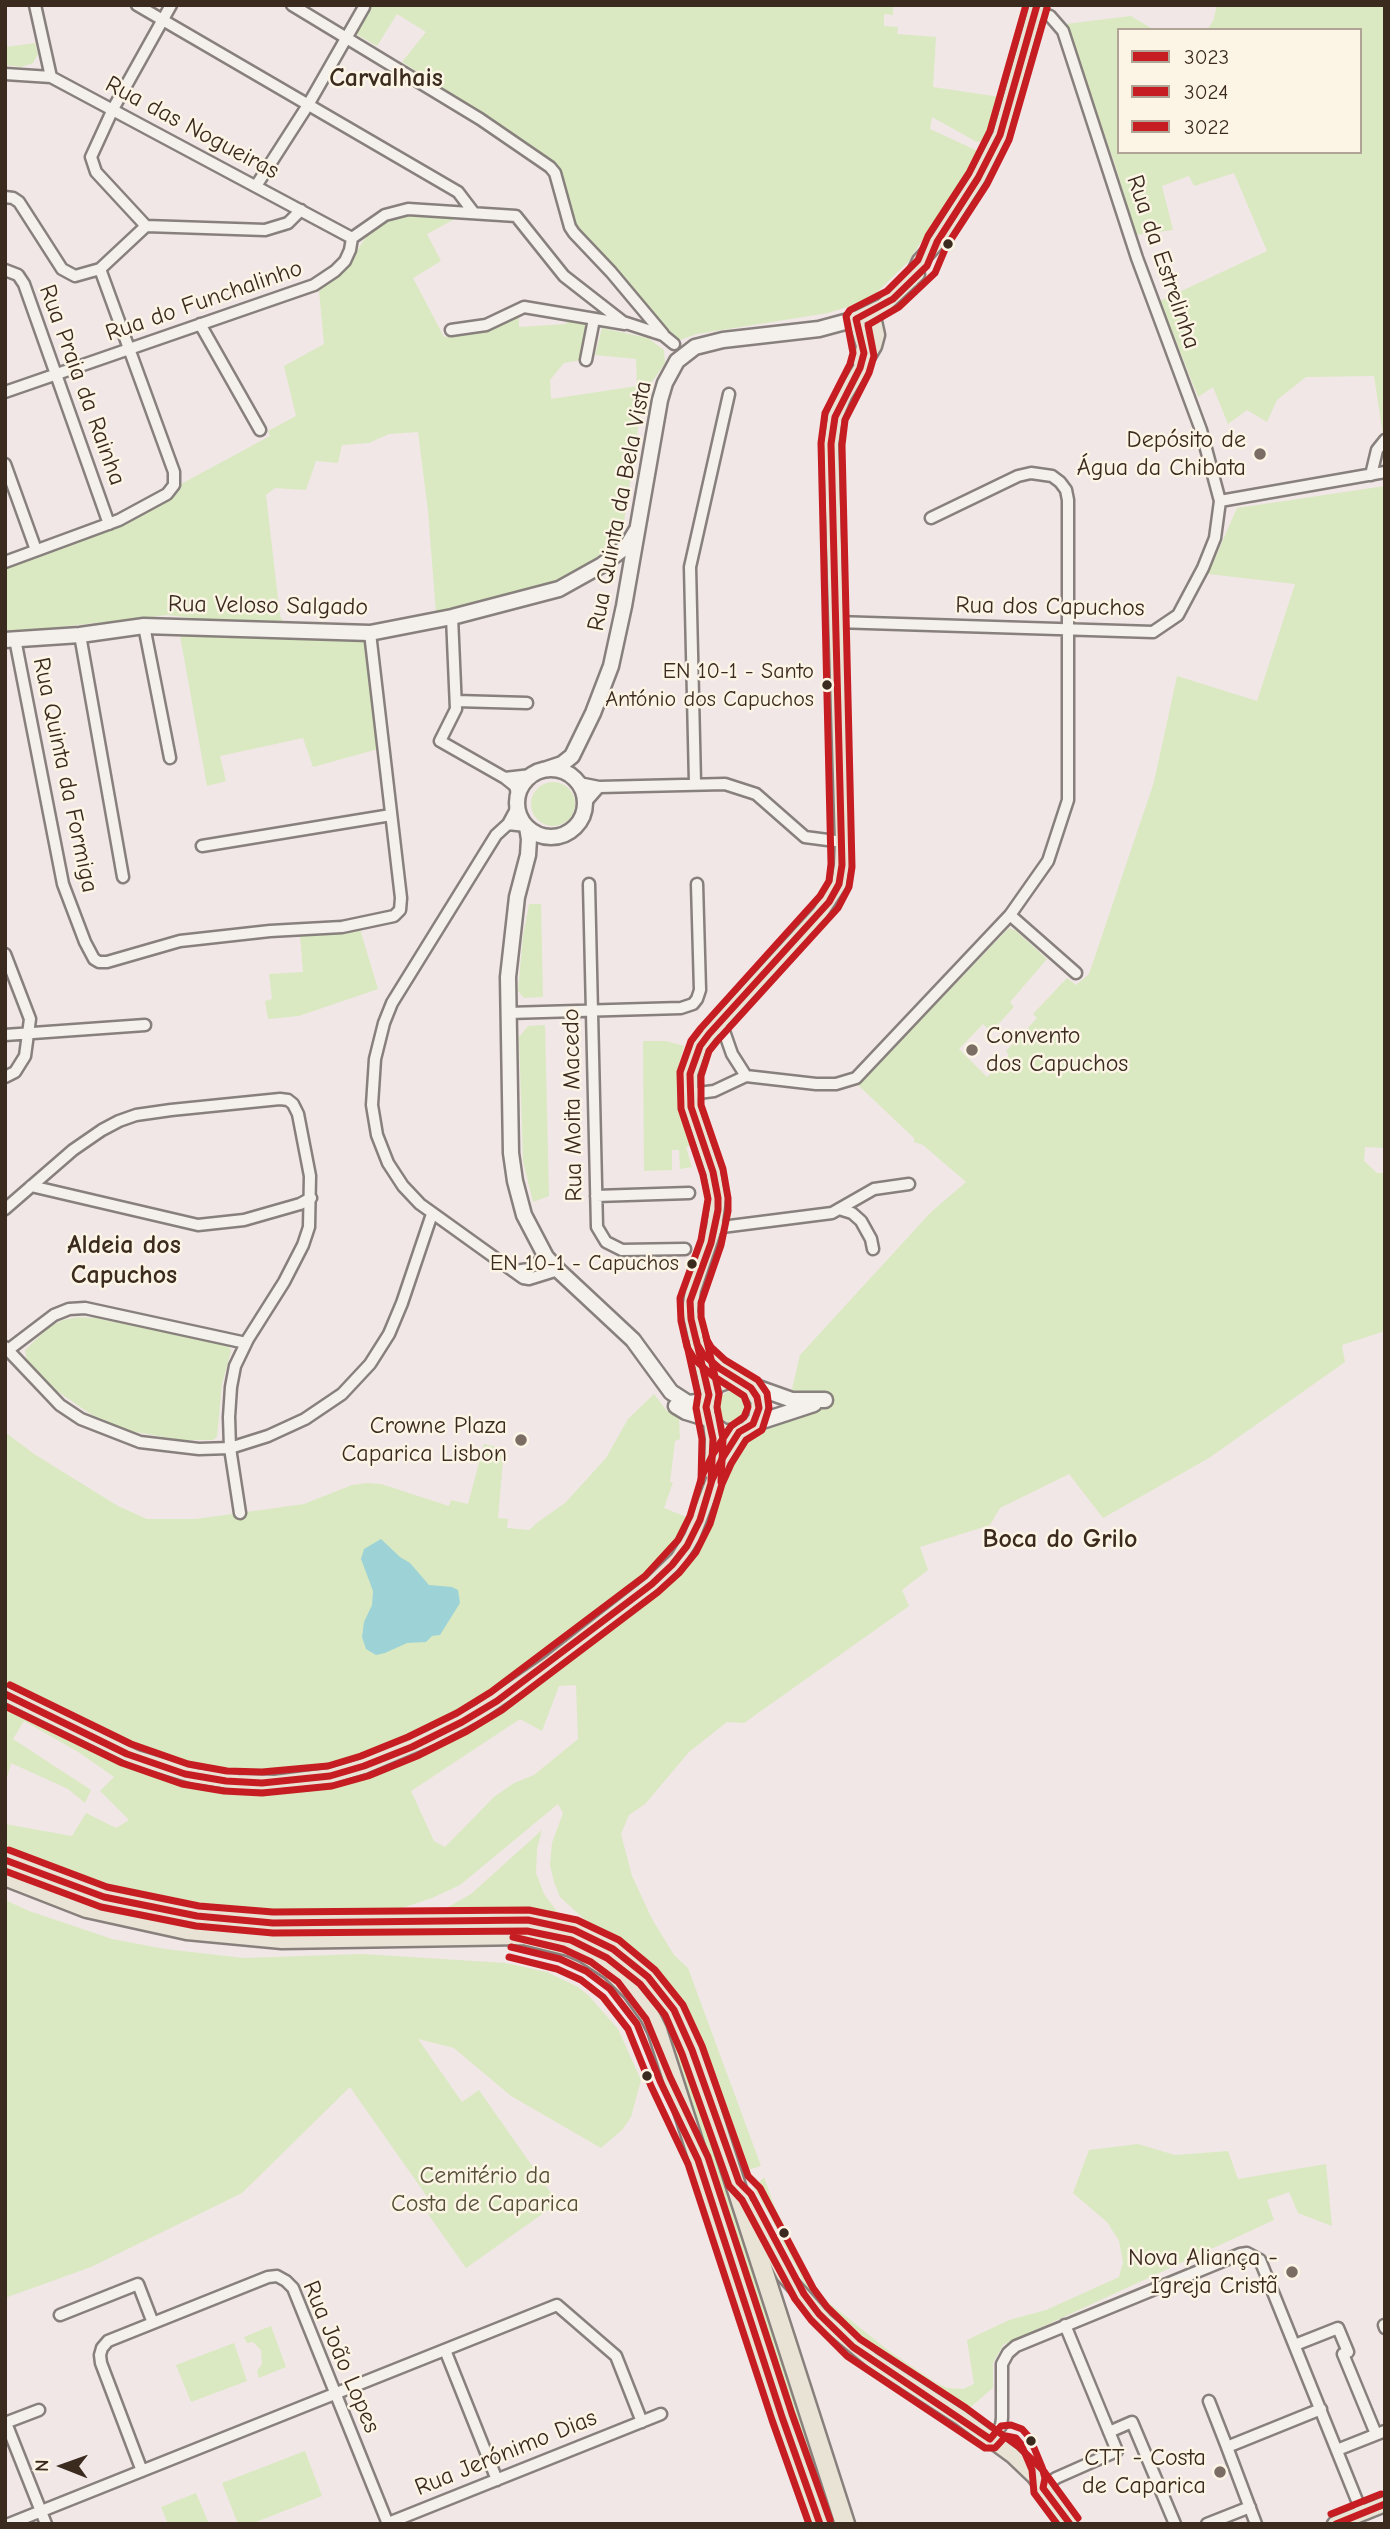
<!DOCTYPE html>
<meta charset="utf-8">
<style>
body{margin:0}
#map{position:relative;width:1390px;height:2529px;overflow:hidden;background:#f1e7e6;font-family:"Comic Neue",sans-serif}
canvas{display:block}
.frame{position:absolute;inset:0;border:7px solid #3b2a1e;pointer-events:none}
.legend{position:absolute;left:1117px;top:28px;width:245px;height:126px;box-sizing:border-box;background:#fcf5e5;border:2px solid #afa495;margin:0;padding:9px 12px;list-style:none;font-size:21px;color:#3b2a1e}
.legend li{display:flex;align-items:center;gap:14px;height:35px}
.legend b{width:35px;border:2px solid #afa495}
.north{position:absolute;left:28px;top:2431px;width:70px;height:70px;-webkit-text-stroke:5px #fcf5e5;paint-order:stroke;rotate:271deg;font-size:19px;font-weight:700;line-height:28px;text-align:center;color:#3b2a1e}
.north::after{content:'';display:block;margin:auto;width:24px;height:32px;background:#3b2a1e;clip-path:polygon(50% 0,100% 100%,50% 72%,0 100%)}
</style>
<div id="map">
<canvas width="1390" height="2529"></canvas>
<div class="frame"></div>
<ul class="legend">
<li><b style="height:9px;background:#c61d23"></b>3023</li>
<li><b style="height:9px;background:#c61d23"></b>3024</li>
<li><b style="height:9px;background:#c61d23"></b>3022</li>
</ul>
<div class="north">N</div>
</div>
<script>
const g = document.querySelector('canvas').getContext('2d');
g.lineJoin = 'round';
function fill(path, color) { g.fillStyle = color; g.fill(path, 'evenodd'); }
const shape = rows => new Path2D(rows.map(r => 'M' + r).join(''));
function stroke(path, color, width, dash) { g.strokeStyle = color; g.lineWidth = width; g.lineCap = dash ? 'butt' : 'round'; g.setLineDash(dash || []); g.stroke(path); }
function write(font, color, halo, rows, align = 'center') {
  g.font = font + ' "Comic Neue",sans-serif'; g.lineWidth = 5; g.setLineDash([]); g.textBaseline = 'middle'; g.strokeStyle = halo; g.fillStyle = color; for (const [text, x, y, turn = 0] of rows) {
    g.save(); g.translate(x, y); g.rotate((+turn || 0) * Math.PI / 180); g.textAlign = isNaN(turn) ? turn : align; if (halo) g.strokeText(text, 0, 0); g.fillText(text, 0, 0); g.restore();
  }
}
fill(shape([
 [372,5,893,5,893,15,884,14,884,26,898,27,897,34,936,37,933,87,1000,97,988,139,977,142,932,117,930,129,980,152,908,262,869,300,828,313,697,334,677,341,576,230,560,171,543,155,402,62,426,32,397,14,377,46,356,34],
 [1217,5,1385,5,1385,433,1383,435,1374,376,1306,377,1277,400,1267,422,1247,410,1228,424,1213,387,1198,397,1160,301,1267,251,1234,173,1194,186,1189,176,1162,186,1173,230,1136,235,1116,168,1066,24,1131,16,1154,30,1119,30,1119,152,1360,152,1360,30,1207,30,1213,21],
 [35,43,38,54,33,63,21,67,5,65,5,47],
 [412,215,455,219,427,234,441,261,413,278,444,337,490,329,519,315,519,327,566,324,567,318,591,321,581,360,564,363,550,380,551,399,637,386,636,359,595,355,602,328,648,338,664,350,665,363,643,395,622,535,573,578,529,594,436,613,428,511,418,432,389,434,369,443,342,445,338,463,316,461,306,490,275,488,266,495,280,616,286,626,248,625,168,615,5,633,5,568,121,526,169,500,177,493,181,484,270,436,268,431,296,416,284,366,324,344,319,291,345,269,368,234,387,221],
 [1385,486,1385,1148,1365,1147,1364,1161,1377,1173,1385,1173,1385,1331,1342,1345,1345,1362,1209,1458,1103,1518,1069,1474,1000,1508,990,1525,920,1547,928,1570,902,1590,909,1606,744,1723,727,1722,689,1752,645,1804,629,1815,621,1834,632,1876,652,1919,674,1955,688,1968,761,2166,751,2169,743,2167,697,2035,672,1990,650,1965,623,1944,585,1920,560,1897,554,1882,550,1865,552,1843,563,1813,558,1804,460,1885,432,1898,396,1910,332,1912,210,1907,150,1896,85,1877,5,1846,5,1824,72,1836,86,1813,116,1828,129,1820,100,1791,114,1777,80,1753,24,1721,13,1739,91,1790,85,1803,68,1789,11,1763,5,1785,5,1706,126,1763,174,1782,229,1792,269,1794,322,1790,398,1767,476,1728,525,1695,655,1593,693,1558,708,1528,724,1475,741,1446,761,1432,784,1423,800,1355,931,1212,966,1182,923,1145,914,1142,914,1138,858,1085,1009,928,1016,931,1047,959,1010,1002,1014,1007,991,1032,983,1024,959,1049,987,1077,1009,1055,1006,1051,1037,1018,1033,1014,1067,978,1076,985,1089,974,1154,782,1177,676,1257,701,1295,584,1208,574,1237,508],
 [576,1685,578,1739,534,1775,514,1783,494,1797,445,1847,434,1841,411,1791,520,1719,542,1731,559,1686],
 [179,630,308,639,366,636,378,749,313,767,303,738,220,756,226,781,207,786],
 '531 804a22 22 0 1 1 44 0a22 22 0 1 1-44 0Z',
 [529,904,541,904,543,997,524,998,518,991,523,936],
 [360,929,378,989,299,1016,268,1019,265,1001,272,999,269,974,303,972,300,936,336,934],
 [545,1025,549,1196,533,1202,523,1161,519,1037,528,1026],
 [643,1041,666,1041,684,1046,678,1067,678,1112,692,1145,686,1147,692,1167,680,1169,679,1150,672,1150,672,1170,644,1171],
 [78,1317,96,1318,229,1346,231,1351,222,1384,217,1437,213,1440,181,1440,130,1431,92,1415,54,1389,27,1361,25,1350,49,1327,63,1320],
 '717 1407a16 16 0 1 1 32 0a16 16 0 1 1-32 0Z',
 [654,1394,666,1410,679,1418,680,1439,675,1441,670,1482,673,1482,664,1508,689,1518,696,1504,679,1543,649,1577,566,1641,469,1708,412,1737,346,1761,311,1770,263,1773,233,1772,172,1761,5,1688,5,1432,34,1454,118,1506,147,1519,196,1519,304,1504,352,1485,367,1483,381,1484,449,1506,451,1500,468,1504,484,1444,504,1449,498,1518,508,1519,507,1528,529,1530,538,1522,565,1503,606,1458,628,1419],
 [542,1830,537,1849,536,1873,544,1894,558,1913,507,1907,443,1910,471,1894],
 [5,1900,29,1911,112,1939,165,1949,244,1958,362,1954,506,1963,547,1972,578,1987,589,1996,618,2029,641,2080,631,2117,623,2129,601,2148,511,2096,454,2048,418,2039,462,2102,479,2090,558,2203,466,2268,428,2214,435,2208,350,2087,242,2193,91,2267,5,2298],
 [547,1929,592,1945,630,1970,654,1994,679,2035,839,2524,831,2524,808,2460,691,2102,661,2018,637,1984],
 [1138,2144,1175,2155,1228,2151,1238,2179,1326,2164,1332,2226,1298,2213,1289,2192,1267,2200,1274,2220,1003,2345,993,2363,993,2388,967,2410,962,2410,854,2340,813,2299,781,2239,785,2237,780,2228,777,2229,754,2188,764,2177,774,2205,819,2295,889,2351,936,2383,948,2388,963,2389,974,2384,967,2340,1009,2320,1046,2310,1119,2277,1123,2262,1119,2241,1107,2222,1073,2193,1089,2150],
 [271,2326,286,2367,259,2378,257,2371,262,2364,261,2350,253,2342,247,2343,244,2337],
 [234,2343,247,2381,191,2402,176,2365],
 [305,2451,322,2496,251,2524,238,2524,222,2483],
 [196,2493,209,2524,168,2524,161,2507]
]), '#dae9c1');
fill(shape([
 [381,1539,400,1557,410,1563,429,1585,452,1587,458,1590,460,1603,440,1635,432,1636,426,1642,407,1643,385,1653,376,1655,366,1649,362,1637,364,1622,372,1605,373,1591,361,1559,364,1549]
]), '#9dd3d7');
const street = shape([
 [35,5,51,77],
 [137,5,458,192,474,213],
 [292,5,480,119,550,167,555,173,570,227,574,233,611,272,663,334],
 [5,74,51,77,352,238],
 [256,186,308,105,364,7],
 [5,197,13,198,19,202,62,269,75,276,100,269,146,226,265,230,288,223,301,210],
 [146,226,96,172,91,157,113,109,171,5],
 [5,270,18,275,24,284,109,524],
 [200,324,260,430],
 [451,330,486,325,524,307,625,324],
 [586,360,594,319],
 [5,392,314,285,335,271,345,261,350,250,352,238,385,215,408,209,516,216,564,276,623,322,663,335,674,344],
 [5,464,36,550],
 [1371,475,1377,450,1385,440],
 [1220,501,1385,472],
 [5,562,119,520,167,494,174,485,174,472,100,269],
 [452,617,456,709,440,741,505,778],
 [836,622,1153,632,1178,615,1203,568,1215,538,1220,501,1201,430,1137,258,1063,31,1050,16,1035,12],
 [144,626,170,758],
 [80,635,123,877],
 [15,639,63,884,85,942,94,959,99,962,107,962,180,941,270,931,342,927,394,916,400,910,401,898,370,633],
 [456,701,527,703],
 [579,783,599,787,585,803],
 [695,783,690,567,729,394],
 [599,787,725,784,756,794,805,837,843,842],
 [518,797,515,786,505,778,531,775],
 [517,802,515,811,508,824,526,826],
 [508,824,496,835,392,1003,384,1023,375,1059,372,1105,377,1135,388,1163,403,1186,420,1204,523,1278,529,1279,558,1270],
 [202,846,391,815],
 [589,884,597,1227,606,1242,622,1250,685,1249],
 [1010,915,1076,973],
 [5,954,30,1019,25,1056,15,1072,5,1077],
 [508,1013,681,1008,693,1004,697,999,700,990,697,884],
 [5,1035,145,1025],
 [746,1076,816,1084,836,1084,856,1078,1010,915,1048,861,1068,800,1068,500,1066,490,1060,482,1052,476,1031,473,1018,476,931,518],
 [690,1094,714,1091,746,1076,732,1054,725,1034,718,1023],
 [31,1186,198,1225,244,1220,300,1204,311,1198],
 [596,1196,689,1193],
 [5,1209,73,1150,102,1130,119,1121,136,1115,171,1110,280,1099,288,1100,293,1104,298,1114,310,1176,309,1227,303,1245,284,1282,248,1339,235,1366,231,1387,229,1417,230,1448,240,1513],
 [839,1209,852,1213,861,1221,871,1239,873,1249],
 [714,1228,832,1213,874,1189,909,1184],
 [515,1271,529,1269,546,1257],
 [5,1347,60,1405,81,1419,140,1442,199,1449,230,1448,268,1436,305,1419,342,1394,370,1364,389,1334,402,1303,432,1214],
 [8,1350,54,1315,69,1309,85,1308,246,1343],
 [60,2315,138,2284,153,2323],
 [1384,2325,1385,2328],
 [1295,2345,1338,2328,1348,2352,1343,2354,1376,2434],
 [445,2350,497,2480],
 [1209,2401,1227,2447],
 [5,2423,39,2410],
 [6,2423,46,2524],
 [1109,2432,1132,2422,1175,2524],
 [990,2439,1001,2426,1002,2418,1002,2364,1008,2353,1016,2346,1240,2254,1247,2253,1260,2260,1362,2513],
 [1337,2450,1385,2431],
 [142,2471,101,2363,100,2355,102,2348,108,2341,268,2277,277,2276,286,2281,293,2288,388,2524],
 [1043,2488,1056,2478,1117,2451,1065,2325],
 [9,2524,557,2305,616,2356,642,2422],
 [386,2524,661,2414],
 [1207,2524,1250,2507],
 [1256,2524,1227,2447,1321,2409]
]);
const secondary = shape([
 [5,640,80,635,144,626,370,633,452,617,559,589,602,565,627,546,636,531],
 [547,769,562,764,572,756,593,713,611,666,624,606,660,400,665,383,677,361,695,347,723,340,819,329,856,319],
 '517 803a34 34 0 1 1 68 0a34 34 0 1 1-68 0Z',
 [527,827,529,839,528,855,517,897,508,977,511,1153,515,1181,524,1215,546,1257,558,1270,633,1340,671,1392,688,1403,707,1401],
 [747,1384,792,1400,825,1400],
 [676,1406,686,1412,709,1419],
 [753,1424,814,1404]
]);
const primary = shape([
 [911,280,920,261,937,242,978,178,1000,135,1037,5],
 [861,363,864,346,856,319,883,306,917,274],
 [700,1348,719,1368,751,1388,759,1402,756,1419,747,1429,739,1432,724,1432,711,1423],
 [709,1395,690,1311,693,1290,714,1228,718,1198,713,1172,691,1107,690,1074,700,1046,709,1034,820,913,839,884,842,865,843,842,831,444,835,417,844,396,874,346,877,335,872,312],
 [712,1472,713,1439,711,1423,707,1413,707,1401,711,1391,719,1384,728,1381,741,1382],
 [5,1694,136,1758,195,1776,237,1782,275,1783,330,1776,364,1766,432,1737,479,1712,548,1665,652,1584,678,1559,692,1537,722,1459,739,1432],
 [750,2208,784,2275,825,2321,872,2360,960,2417,1012,2455,1035,2477,1070,2524],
 [1335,2524,1385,2504]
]);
const highway = shape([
 [5,1860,51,1879,115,1900,169,1912,222,1919,300,1923,515,1919,539,1921,586,1935,605,1944,632,1962,648,1977,668,2001,692,2050,845,2524],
 [5,1876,87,1908,187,1930,282,1939,524,1935,569,1946,585,1953,611,1970,632,1991,650,2016,657,2030,782,2417,820,2524]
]);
stroke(street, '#88807d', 15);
stroke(secondary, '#88807d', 19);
stroke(primary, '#88807d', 19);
stroke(highway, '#88807d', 23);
stroke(street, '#f4f0eb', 10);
stroke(secondary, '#f4f0eb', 14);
stroke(primary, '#e8e3d4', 14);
stroke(highway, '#e8e3d4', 18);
stroke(shape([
 [696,1339,709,1395,706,1407,713,1439,711,1482],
 [5,1694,127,1754,185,1774,226,1781,262,1783,330,1776,364,1766,412,1747,462,1722,497,1701,652,1584,672,1565,687,1546,700,1520,712,1480,722,1459,739,1432,753,1424,759,1408,757,1397,751,1388,719,1368,703,1354,697,1344,691,1319,690,1301,711,1243,718,1210,718,1198,713,1172,691,1107,690,1074,700,1046,709,1034,829,902,839,884,842,865,831,444,835,417,860,368,864,353,856,319,893,299,927,266,937,242,978,178,1000,135,1037,5],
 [5,1860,104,1897,197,1916,273,1923,528,1920,574,1930,613,1949,648,1977,674,2010,692,2050,739,2182,751,2194,804,2294,819,2314,853,2347,990,2439,1001,2426,1011,2425,1022,2429,1030,2438,1042,2467,1045,2478,1043,2488,1070,2524],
 [511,1947,560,1959,586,1971,610,1989,637,2024,660,2081,698,2160,782,2417,820,2524],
 [1336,2524,1385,2504]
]), '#c61d23', 7);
stroke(shape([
 [686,1341,698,1395,696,1408,702,1439,701,1482],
 [5,1706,122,1763,182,1784,224,1791,262,1793,332,1786,368,1776,417,1756,467,1731,502,1710,658,1592,679,1573,696,1552,710,1524,722,1484,731,1464,746,1440,762,1430,769,1408,767,1393,758,1380,725,1360,711,1347,707,1340,701,1317,701,1303,721,1245,728,1211,728,1198,723,1169,701,1105,701,1076,709,1051,717,1041,838,908,849,887,852,867,842,445,845,420,869,373,874,356,868,325,899,307,935,273,946,247,987,184,1009,140,1047,8],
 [5,1871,101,1907,196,1926,273,1933,527,1931,571,1940,607,1958,640,1984,665,2015,682,2054,729,2186,742,2200,795,2299,811,2320,847,2356,985,2448,995,2448,1006,2436,1016,2438,1021,2444,1032,2470,1034,2493,1057,2524],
 [509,1957,557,1969,581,1980,603,1997,628,2029,651,2086,688,2164,772,2420,809,2524]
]), '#c61d23', 7);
stroke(shape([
 [706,1337,719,1394,717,1407,723,1439,721,1482],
 [10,1685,131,1744,188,1764,227,1771,262,1772,328,1766,361,1756,408,1737,457,1713,491,1692,645,1576,678,1540,690,1516,702,1476,713,1454,731,1426,744,1417,748,1407,744,1396,713,1376,695,1360,687,1347,681,1321,680,1298,701,1240,708,1199,703,1175,681,1109,680,1072,691,1041,701,1028,820,896,829,881,831,864,821,443,825,413,850,364,853,353,846,316,850,310,887,291,918,260,928,236,969,173,990,131,1026,5],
 [9,1850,107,1887,199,1906,273,1912,529,1910,577,1920,619,1940,655,1970,683,2005,702,2046,748,2176,760,2188,813,2288,827,2307,860,2339,966,2408,1019,2447,1043,2470,1078,2518],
 [513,1937,563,1949,591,1962,618,1982,646,2019,670,2077,708,2157,792,2414,830,2520],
 [1331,2514,1381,2494]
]), '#c61d23', 7);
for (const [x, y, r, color] of [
 [948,244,6,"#3b2a1e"],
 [1260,454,7,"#7b6c64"],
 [827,685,6,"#3b2a1e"],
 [972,1050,7,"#7b6c64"],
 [692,1264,6,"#3b2a1e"],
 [521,1440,7,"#7b6c64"],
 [647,2076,6,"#3b2a1e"],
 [784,2233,6,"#3b2a1e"],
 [1292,2272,7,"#7b6c64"],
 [1031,2441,6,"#3b2a1e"],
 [1220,2472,7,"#7b6c64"]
]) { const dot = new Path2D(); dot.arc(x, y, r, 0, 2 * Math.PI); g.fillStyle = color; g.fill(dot); stroke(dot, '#fcf5e5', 2.5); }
write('22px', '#3b2a1e', '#fcf5e5', [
 ["EN 10-1 - Santo",814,672],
 ["António dos Capuchos",814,700],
 ["EN 10-1 - Capuchos",679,1264]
], 'right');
write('24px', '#3b2a1e', '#fcf5e5', [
 ["Rua das Nogueiras",192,128,28],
 ["Rua da Estrelinha",1163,262,71],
 ["Rua do Funchalinho",204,301,-19],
 ["Rua Praia da Rainha",82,385,70],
 ["Rua Quinta da Bela Vista",620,506,-79],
 ["Rua Veloso Salgado",268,606,1],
 ["Rua dos Capuchos",1050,607,1],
 ["Rua Quinta da Formiga",65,775,78],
 ["Rua Moita Macedo",573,1105,-91],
 ["Rua João Lopes",341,2357,67],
 ["Rua Jerónimo Dias",506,2453,-22]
]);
write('24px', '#3b2a1e', '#fcf5e5', [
 ["Depósito de",1246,440],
 ["Água da Chibata",1246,468],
 ["Convento",986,1036,"left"],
 ["dos Capuchos",986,1064,"left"],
 ["Crowne Plaza",507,1426],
 ["Caparica Lisbon",507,1454],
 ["Nova Aliança -",1278,2258],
 ["Igreja Cristã",1278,2286],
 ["CTT - Costa",1206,2458],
 ["de Caparica",1206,2486]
], 'right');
write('24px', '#575038', '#fcf5e5', [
 ["Cemitério da",485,2176],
 ["Costa de Caparica",485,2204]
]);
write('bold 26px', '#3b2a1e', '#fcf5e5', [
 ["Carvalhais",386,79],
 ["Aldeia dos",124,1246],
 ["Capuchos",124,1276],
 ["Boca do Grilo",1060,1540]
]);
</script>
